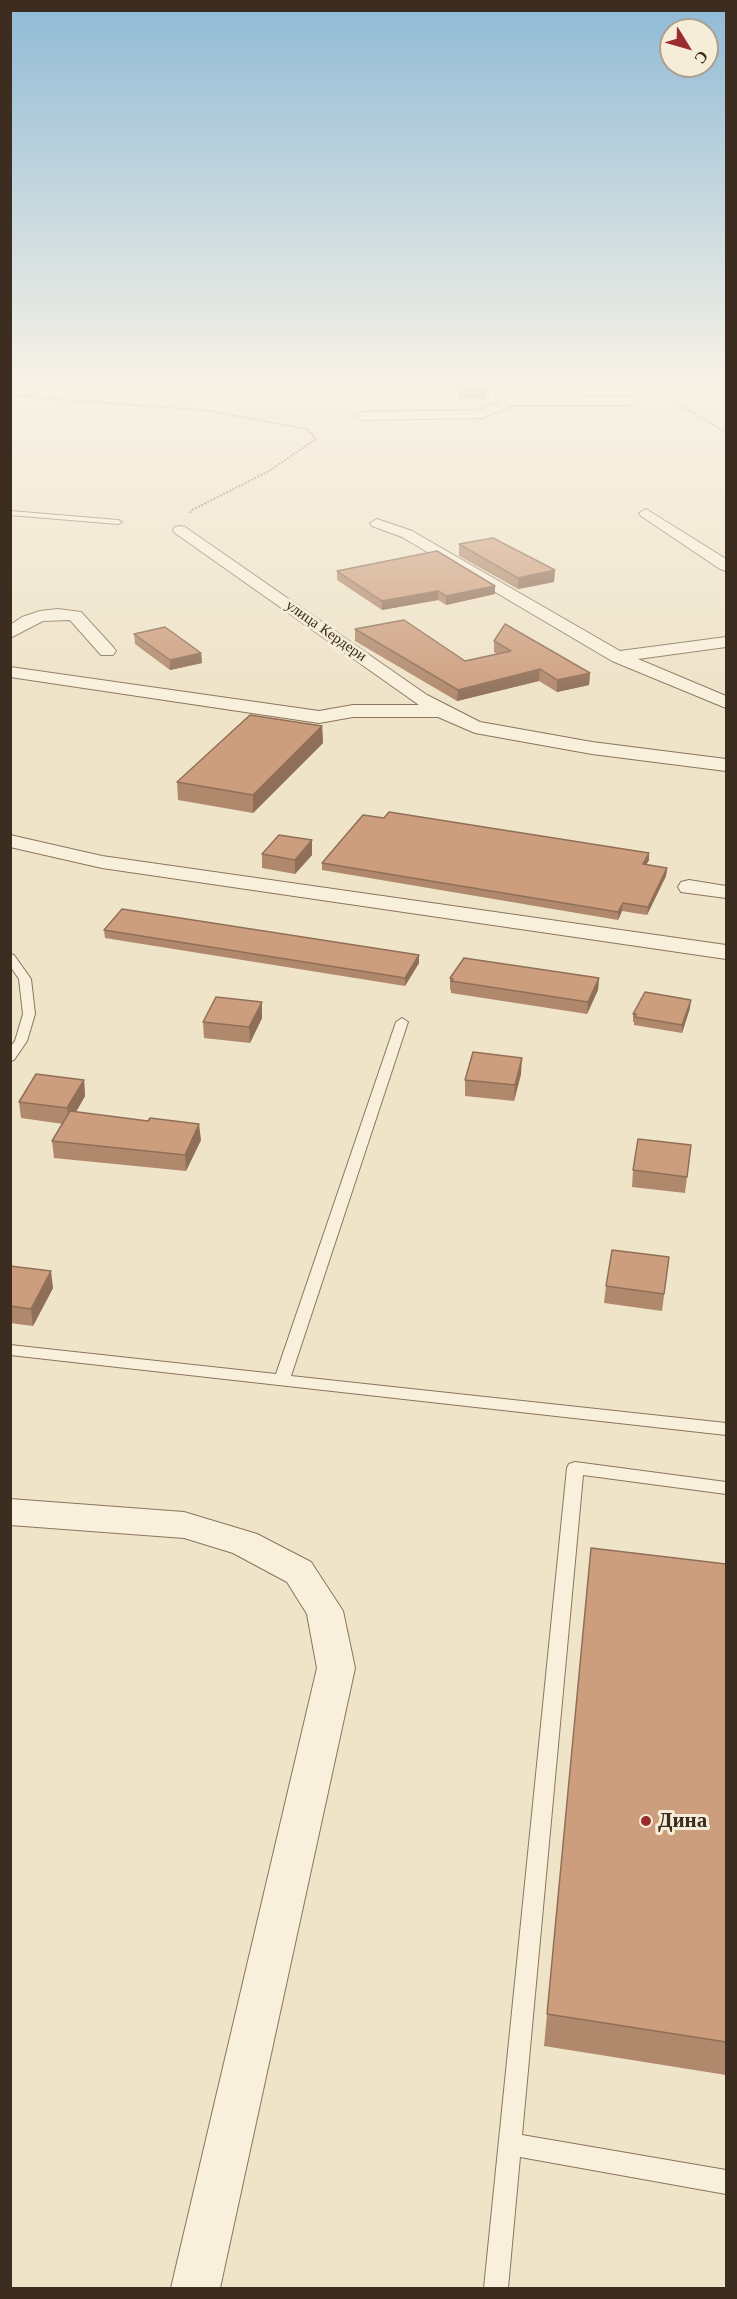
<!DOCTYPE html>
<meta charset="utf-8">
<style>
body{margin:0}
#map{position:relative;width:737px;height:2299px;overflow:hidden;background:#efe3c8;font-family:"Libre Baskerville",serif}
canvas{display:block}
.frame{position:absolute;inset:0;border:12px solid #3c2d20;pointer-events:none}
.north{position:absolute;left:659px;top:18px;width:60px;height:60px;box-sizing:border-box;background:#f6edd8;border:2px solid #aca08e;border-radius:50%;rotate:127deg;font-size:16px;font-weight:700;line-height:24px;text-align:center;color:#3c2d20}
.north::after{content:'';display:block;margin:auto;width:21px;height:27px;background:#9b2c2e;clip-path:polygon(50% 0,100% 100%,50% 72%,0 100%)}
</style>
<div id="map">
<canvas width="737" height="2299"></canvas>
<div class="frame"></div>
<div class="north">С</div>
</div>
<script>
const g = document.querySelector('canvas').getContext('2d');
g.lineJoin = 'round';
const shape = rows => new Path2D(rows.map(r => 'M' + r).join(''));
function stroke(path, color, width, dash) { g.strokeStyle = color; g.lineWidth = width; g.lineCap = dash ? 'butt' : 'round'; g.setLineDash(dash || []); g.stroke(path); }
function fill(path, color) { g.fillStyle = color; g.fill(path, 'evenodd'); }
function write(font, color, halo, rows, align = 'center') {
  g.font = font + ' "Libre Baskerville",serif'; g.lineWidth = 6; g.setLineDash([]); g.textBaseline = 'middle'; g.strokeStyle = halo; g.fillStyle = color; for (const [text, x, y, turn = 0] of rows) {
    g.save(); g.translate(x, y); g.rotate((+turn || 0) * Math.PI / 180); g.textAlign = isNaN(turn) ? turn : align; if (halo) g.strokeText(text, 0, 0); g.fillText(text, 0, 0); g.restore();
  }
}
const service = shape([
 [10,511,118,520,122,522,118,524,10,515,10,511],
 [10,954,14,955,31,979,35,1014,27,1041,14,1060,10,1061,10,1047,15,1041,23,1014,19,979,10,966,10,954],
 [402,1018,408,1022,291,1376,726,1423,726,1435,10,1355,10,1345,276,1374,396,1022,402,1018],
 [575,1462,726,1482,726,1494,583,1475,522,2135,726,2170,726,2194,520,2157,508,2288,484,2288,567,1468,569,1464,575,1462]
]);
const minor = shape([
 [496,384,508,384,510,398,630,397,636,401,630,405,514,405,482,418,362,420,356,416,362,412,480,410,500,402,496,397,496,384],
 [646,509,726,559,726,571,720,569,641,516,639,513,646,509],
 [377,519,412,531,620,651,726,637,726,647,638,659,726,696,726,708,612,661,402,537,372,526,370,523,377,519],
 [180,526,185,527,427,695,480,722,592,742,726,759,726,771,592,754,475,733,438,717,353,717,319,723,10,677,10,667,319,711,353,705,419,705,175,533,173,530,175,527,180,526],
 [58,609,81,612,113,647,116,651,113,655,101,655,70,620,43,621,10,638,10,625,22,617,40,611,58,609],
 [10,835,102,856,726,945,726,959,102,868,10,847,10,835],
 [689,880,726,886,726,898,681,892,678,887,681,882,689,880],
 [10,1499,184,1512,257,1534,311,1562,343,1611,355,1668,220,2288,171,2288,317,1668,307,1614,287,1582,233,1553,184,1538,10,1525,10,1499]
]);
stroke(service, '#8b755d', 2);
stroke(minor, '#8b755d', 2);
stroke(shape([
 [38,384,30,390,36,398,204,410,307,429,316,439,269,471,192,510,189,514],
 [10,396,36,397],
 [679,405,726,432]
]), '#8b755d', 2, [2, 1.5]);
fill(service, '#f9f0dc');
fill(minor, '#f9f0dc');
fill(shape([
 [457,384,485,384,487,391,487,399,459,399],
 [459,544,555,570,554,582,518,589,459,556],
 [337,571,495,594,446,605,438,600,382,610,337,580],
 [355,629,465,661,497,654,494,652,494,641,590,673,589,685,557,692,539,681,457,701,355,641],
 [134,634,201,653,202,663,170,670,135,644],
 [322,726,323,743,253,813,178,800,177,782],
 [312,840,312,855,295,874,262,868,262,854],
 [649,860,646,865,667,868,666,876,647,915,622,911,618,920,322,870,322,863],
 [104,930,419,963,405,986,105,938],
 [450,978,599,978,598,990,587,1014,451,993,451,990,450,990],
 [262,1002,262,1018,250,1043,204,1038,203,1022],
 [690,1008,682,1033,634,1025,634,1022,633,1022,633,1014],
 [521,1074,514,1101,465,1096,465,1080],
 [84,1080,85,1096,76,1112,201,1140,186,1171,54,1158,52,1141,63,1124,21,1118,19,1102],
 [691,1145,685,1193,632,1187,633,1170],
 [669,1257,662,1311,604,1303,606,1286],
 [10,1266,53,1288,33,1326,10,1323],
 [591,1548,726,1564,726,2075,544,2046]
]), '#b0886c');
fill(shape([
 [555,570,554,582,518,589,518,578],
 [495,586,495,594,446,605,446,596],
 [438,591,438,600,382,610,382,601],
 [201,653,202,663,170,670,170,660],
 [540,669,539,681,457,701,458,690],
 [590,673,589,685,557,692,557,680],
 [322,726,323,743,253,813,253,795],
 [312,840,312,855,295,874,295,860],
 [649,853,649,860,642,872,643,864],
 [667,868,666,876,647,915,648,907],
 [623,903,622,911,618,920,618,912],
 [419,955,419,963,405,986,405,978],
 [599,978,598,990,587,1014,588,1002],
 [691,1000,690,1008,682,1033,682,1025],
 [262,1002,262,1018,250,1043,249,1027],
 [522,1058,521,1074,514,1101,515,1085],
 [84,1080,85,1096,69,1124,67,1108],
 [199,1124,201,1140,186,1171,185,1155],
 [51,1271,53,1288,33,1326,31,1309]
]), '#906f58');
const building = shape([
 [458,384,485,384,487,391,459,391,458,384],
 [493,538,555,570,518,578,459,544,493,538],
 [437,551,495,586,446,596,438,591,382,601,337,571,437,551],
 [404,620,465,661,511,651,494,641,505,624,590,673,557,680,540,669,458,690,355,629,404,620],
 [165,627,201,653,170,660,134,634,165,627],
 [250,715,322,726,253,795,177,782,250,715],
 [389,812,649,853,643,864,667,868,648,907,623,903,618,912,322,863,363,815,384,818,389,812],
 [279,835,312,840,295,860,262,854,279,835],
 [122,909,419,955,405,978,104,930,122,909],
 [464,958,599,978,588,1002,451,981,453,979,450,978,464,958],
 [645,992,691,1000,682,1025,635,1017,636,1014,633,1014,645,992],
 [216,997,262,1002,249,1027,203,1022,216,997],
 [473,1052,522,1058,515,1085,465,1080,473,1052],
 [36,1074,84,1080,67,1108,19,1102,36,1074],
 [70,1111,148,1121,150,1118,199,1124,185,1155,52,1141,70,1111],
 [638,1139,691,1145,687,1177,633,1170,638,1139],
 [612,1250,669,1257,664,1294,606,1286,612,1250],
 [10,1266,51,1271,31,1309,10,1306,10,1266],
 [591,1548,726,1564,726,2042,547,2014,591,1548]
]);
fill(building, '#cd9e7e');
stroke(building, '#906f58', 1.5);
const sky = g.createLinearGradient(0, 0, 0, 706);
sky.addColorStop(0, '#8fbad6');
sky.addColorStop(0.54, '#f8f2e6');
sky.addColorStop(1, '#f8f2e600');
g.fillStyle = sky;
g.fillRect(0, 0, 737, 706);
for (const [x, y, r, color] of [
 [646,1821,6,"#9b2c2e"]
]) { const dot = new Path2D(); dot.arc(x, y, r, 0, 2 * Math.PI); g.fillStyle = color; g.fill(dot); stroke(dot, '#f6edd8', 2); }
write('15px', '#3c2d20', '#f6edd8', [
 ["улица Кердери",326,631,35]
]);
write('bold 21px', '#3c2d20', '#f6edd8', [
 ["Дина",658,1821]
], 'left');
</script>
